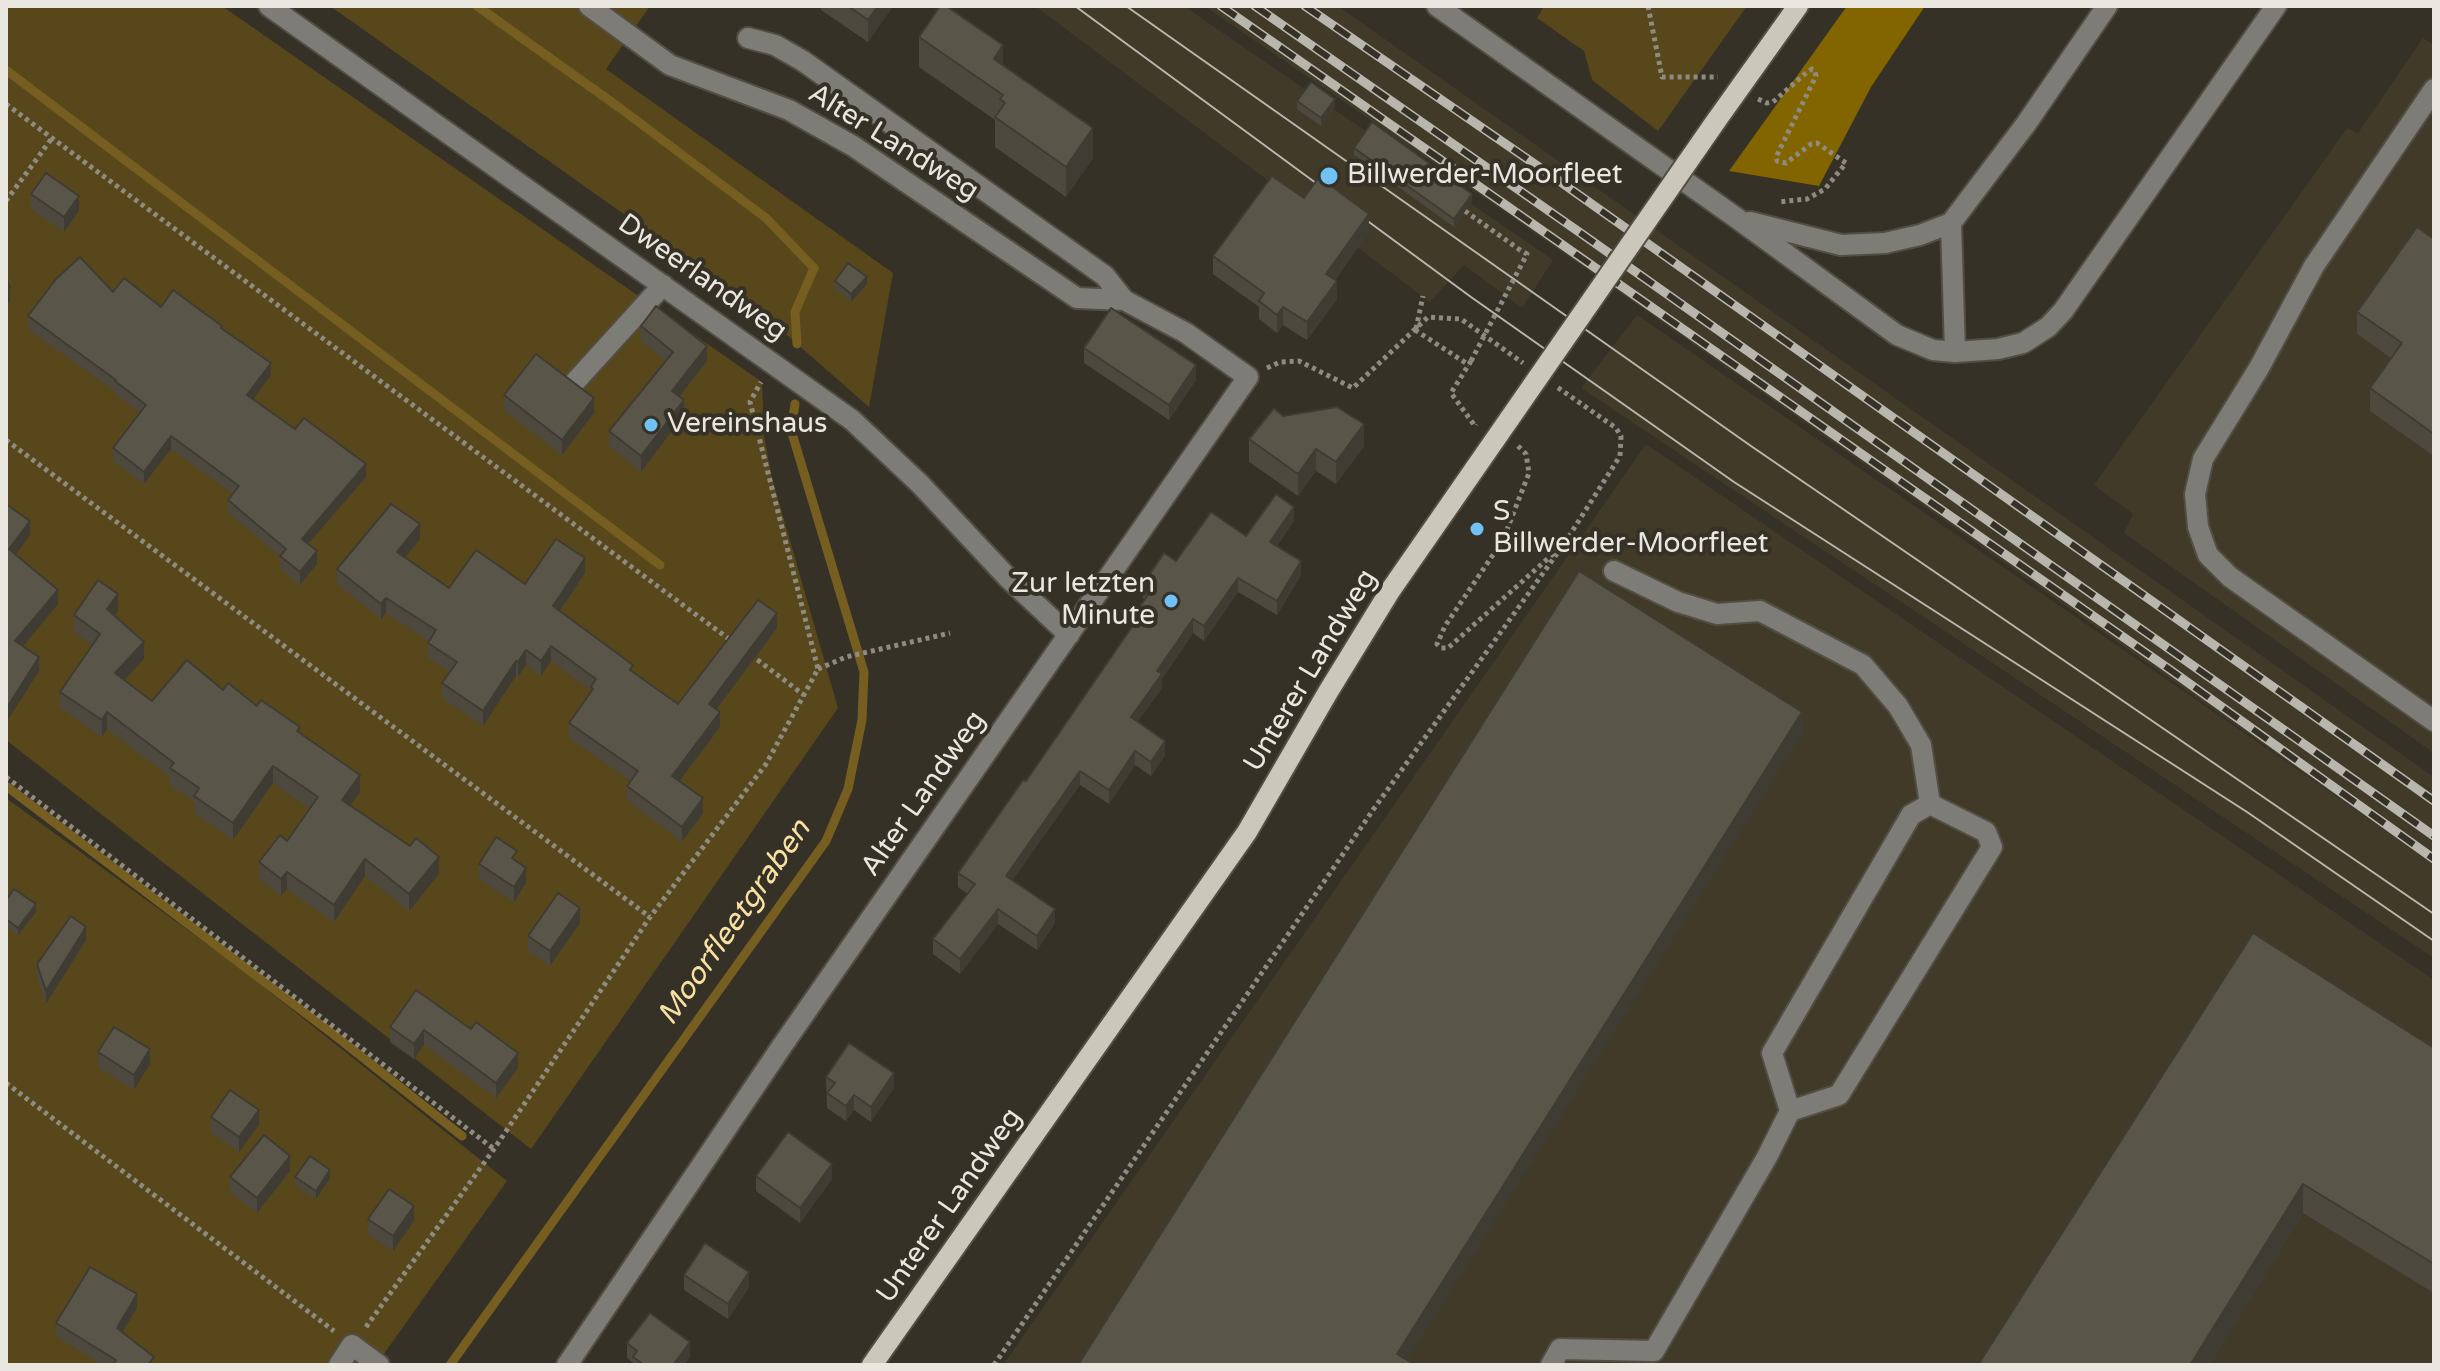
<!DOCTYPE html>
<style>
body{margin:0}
#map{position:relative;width:2440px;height:1371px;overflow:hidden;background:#353126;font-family:"Varela Round",sans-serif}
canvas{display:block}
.frame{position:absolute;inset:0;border:8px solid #e9e7e0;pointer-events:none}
</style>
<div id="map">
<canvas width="2440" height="1371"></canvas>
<div class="frame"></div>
</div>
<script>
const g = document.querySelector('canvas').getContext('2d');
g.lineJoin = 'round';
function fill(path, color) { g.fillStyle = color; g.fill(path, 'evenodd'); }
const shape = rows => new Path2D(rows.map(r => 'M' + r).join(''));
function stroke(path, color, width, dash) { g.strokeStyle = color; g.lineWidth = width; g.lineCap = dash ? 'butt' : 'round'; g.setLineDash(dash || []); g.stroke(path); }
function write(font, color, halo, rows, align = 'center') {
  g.font = font + ' "Varela Round",sans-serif'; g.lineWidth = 8; g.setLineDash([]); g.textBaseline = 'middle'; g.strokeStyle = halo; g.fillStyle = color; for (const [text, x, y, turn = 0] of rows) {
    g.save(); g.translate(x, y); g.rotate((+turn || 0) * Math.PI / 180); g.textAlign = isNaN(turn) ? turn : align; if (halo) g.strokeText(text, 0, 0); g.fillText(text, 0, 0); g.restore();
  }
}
fill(shape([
 [1035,6,1184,6,1553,260,1522,308,1464,265,1430,302],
 [1204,6,1338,6,2434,777,2434,958,1581,388,1637,315,2378,825,1512,217],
 [2423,38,2434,45,2434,753,2124,533,2133,514,2094,485,2347,128,2358,133],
 [1646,444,2434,980,2434,1365,1003,1365]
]), '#413a29');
fill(shape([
 [6,6,222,6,762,382,764,436,772,478,838,708,531,1149,6,740],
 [330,6,650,6,606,69,893,273,869,407,755,307],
 [1544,6,1747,6,1658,131,1592,80,1584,51,1537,18],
 [6,798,240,968,507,1181,376,1365,6,1365]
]), '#58471a');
fill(shape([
 [1847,6,1925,6,1871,87,1819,186,1729,171]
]), '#836500');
stroke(shape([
 [477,6,620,108,766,218,814,268,795,312,797,344],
 [6,70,660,565],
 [6,786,333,1034,462,1136],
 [450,1365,826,841,848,789,862,720,864,672,791,430,795,404]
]), '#765e20', 9);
const minor = shape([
 [269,6,852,420,920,484,1008,578,1069,635],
 [1437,6,1738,219,1897,335,1933,350,1955,352,1998,349,2023,343,2048,327,2063,311,2276,6],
 [748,38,775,45,803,61,1105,276,1124,300],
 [2434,89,2314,266,2259,368,2203,459,2195,494,2198,527,2208,555,2230,577,2434,721],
 [1750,222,1841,245,1885,243,1920,235,1951,223,2026,124,2107,6],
 [1951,223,1955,352],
 [574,383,663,285],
 [1614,571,1678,602,1717,614,1760,611,1863,665,1898,706,1921,745,1930,804],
 [339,1365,352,1345,379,1365],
 [567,1365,782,1046,1248,377,1186,333,1124,300,1077,298,853,146,789,110,670,65,589,6],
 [1551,1365,1560,1349,1654,1351,1767,1157,1790,1111,1772,1053,1911,815,1930,804,1986,832,1992,847,1839,1095,1790,1111]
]);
const major = shape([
 [1716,121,1798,6],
 [872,1365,1247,832,1328,692,1390,591,1510,418]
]);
stroke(minor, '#524e44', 24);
stroke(major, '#524e44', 24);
stroke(shape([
 [1648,6,1662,77,1718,77],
 [1758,99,1767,103,1773,102,1807,72,1812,69,1815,71,1816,76,1776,157,1777,161,1786,163,1811,144,1817,143,1846,163,1825,189,1807,199,1778,202],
 [6,104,733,642],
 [6,201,52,138],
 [1465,211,1520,250],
 [1416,329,1423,296],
 [1415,330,1469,365],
 [1471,361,1451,393,1475,426,1476,424],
 [1267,368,1280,362,1299,361,1353,388,1428,317,1461,319,1523,363],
 [6,440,650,917],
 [1518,446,1526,454,1529,473,1503,540,1445,626,1437,644,1441,648,1448,648,1554,553],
 [751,655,804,695],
 [818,669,846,657,950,633],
 [6,777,494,1149],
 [6,1083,334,1331],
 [366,1327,494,1149,650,917,766,764,818,669,750,402,761,382],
 [994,1365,1373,810,1564,544,1620,456,1621,436,1616,428,1557,387]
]), '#8e8b82', 5, [4, 4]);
stroke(minor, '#7e7c76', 20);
stroke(major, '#cbc7bb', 20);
stroke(shape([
 [1075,6,1471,297,1734,482,2247,812,2434,941],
 [1126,6,1751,446,2434,914]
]), '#b9b6ae', 2);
const rail = shape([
 [1221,6,2169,669,2434,859],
 [1255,6,1582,234,2434,836],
 [1305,6,1555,178,2434,801]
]);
stroke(rail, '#b9b6ae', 9);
stroke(rail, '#353126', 6, [18]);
const majorBridge = shape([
 [1510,418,1716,121]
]);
stroke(majorBridge, '#524e44', 24, []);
stroke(shape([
 [1471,361,1527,254,1520,250]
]), '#8e8b82', 5, [4, 4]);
stroke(majorBridge, '#cbc7bb', 20);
fill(shape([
 [821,6,893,6,868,42,821,10],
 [919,37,1003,66,1093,158,1066,197,995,147,995,120,919,67],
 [1297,101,1335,107,1321,126,1297,109],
 [1354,148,1472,201,1454,227,1354,155],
 [31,194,79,211,64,232,31,209],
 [1304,198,1369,232,1335,280,1337,299,1307,340,1283,325,1277,333,1259,319,1259,307,1213,274,1213,256],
 [2434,239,2434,456,2370,411,2370,388,2391,358,2357,334,2357,312],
 [835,281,867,284,851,302,835,289],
 [113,292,161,307,222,329,271,375,253,399,366,477,308,544,317,564,300,585,280,569,280,556,228,513,228,500,233,494,171,449,144,484,113,461,113,448,140,413,115,394,115,391,28,329,28,316],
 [641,326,707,361,679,397,684,415,641,472,609,446,609,431,666,361,641,341],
 [1084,348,1196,380,1169,420,1084,363],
 [504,395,594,413,562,455,504,410],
 [1283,416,1364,446,1336,484,1316,471,1298,496,1249,462,1249,439],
 [1294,521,1277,546,1301,575,1277,615,1238,592,1204,641,1193,633,1162,679,1162,688,1138,721,1165,755,1151,776,1135,765,1109,804,1080,785,1012,880,1055,923,1037,950,998,924,960,974,933,954,933,939,968,894,958,887,958,873,1026,781,1136,620,1136,612,1144,599,1143,598,1143,584,1176,561,1246,536],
 [420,539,405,557,449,588,525,584,585,573,560,611,633,673,678,704,777,628,716,709,720,727,679,782,703,813,682,842,627,800,627,786,631,781,569,738,569,723,591,690,551,661,541,676,526,665,518,677,516,676,483,726,442,698,442,683,450,672,428,658,428,643,429,641,386,613,381,619,337,584,337,569],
 [118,611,115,616,144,659,124,680,152,701,223,690,257,706,300,733,360,792,350,805,439,874,409,911,365,876,334,922,287,889,281,896,259,879,259,862,287,841,310,809,273,783,233,840,194,813,194,801,170,785,170,777,107,729,102,737,60,708,60,692,92,645,74,632,74,615],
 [517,861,526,883,514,902,479,879,479,864],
 [6,900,36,912,18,935,6,927],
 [580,923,550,966,528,951,528,936],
 [86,940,46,1004,37,978,37,964],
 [390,1027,471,1029,518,1068,496,1098,424,1045,414,1059,390,1042],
 [2434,1048,2434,1293,2303,1213,2209,1365,1978,1365],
 [98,1052,150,1064,134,1090,98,1067],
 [826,1077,894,1088,871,1122,854,1110,846,1121,827,1108],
 [211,1117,259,1125,239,1152,211,1132],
 [290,1171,257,1213,230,1192,230,1177],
 [756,1176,832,1179,800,1223,756,1191],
 [295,1177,330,1178,316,1199,295,1185],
 [368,1219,414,1221,393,1251,368,1234],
 [684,1275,749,1287,728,1319,684,1290],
 [137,1308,122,1332,154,1365,102,1365,56,1336,56,1323],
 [627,1343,690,1357,684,1365,633,1365,633,1363,627,1358]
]), '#4d493f');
fill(shape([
 [878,6,893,6,868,42,868,20],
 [1003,45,1003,75,994,59],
 [1335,99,1335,107,1321,126,1321,118],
 [1093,128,1093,158,1066,197,1066,167],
 [1472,194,1472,201,1454,227,1454,219],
 [79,196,79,211,64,232,64,217],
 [1369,214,1369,232,1326,292,1326,274],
 [867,277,867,284,851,302,851,294],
 [1337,281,1337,299,1307,340,1307,322],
 [10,287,10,302,6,303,6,288],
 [1283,307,1283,325,1277,333,1277,315],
 [707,346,707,361,672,406,672,391],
 [271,363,271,375,247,408,247,395],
 [1196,365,1196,380,1169,420,1169,405],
 [594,398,594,413,562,455,562,440],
 [684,400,684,415,641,472,641,456],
 [1364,424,1364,446,1336,484,1336,462],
 [171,436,171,449,144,484,144,472],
 [1316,449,1316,471,1298,496,1298,474],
 [366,464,366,477,302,551,302,539],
 [1294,507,1294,521,1270,556,1270,542],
 [30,521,30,535,9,564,9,549],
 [420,524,420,539,397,567,397,552],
 [317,551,317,564,300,585,300,572],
 [585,558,585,573,553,621,553,606],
 [1301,561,1301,575,1277,615,1277,601],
 [1238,578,1238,592,1204,641,1204,626],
 [58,590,58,604,15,656,15,641],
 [118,594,118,611,107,626,107,609],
 [386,598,386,613,381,619,381,604],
 [777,613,777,628,709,719,709,704],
 [1193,619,1193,633,1162,679,1162,688,1131,731,1131,717,1157,671],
 [144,642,144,659,115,690,115,673],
 [551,646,551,661,541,676,541,661],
 [526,650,526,665,518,677,518,662],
 [39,657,39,671,6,723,6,709],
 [516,661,516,676,483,726,483,711],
 [107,712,107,729,102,737,102,720],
 [720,712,720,727,672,791,672,776],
 [1802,712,1802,734,1404,1365,1397,1354],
 [1165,741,1165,755,1151,776,1151,762],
 [1135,751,1135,765,1109,804,1109,790],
 [273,766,273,783,233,840,233,823],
 [1080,771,1080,785,1006,890,1006,876],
 [360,775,360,792,342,816,342,800],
 [703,798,703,813,682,842,682,827],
 [439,857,439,874,409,911,409,894],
 [365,859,365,876,334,922,334,905],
 [526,868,526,883,514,902,514,887],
 [287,872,287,889,281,896,281,879],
 [36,904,36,912,18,935,18,928],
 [580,908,580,923,550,966,550,951],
 [998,909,998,924,960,974,960,959],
 [1055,909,1055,923,1037,950,1037,936],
 [86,927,86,940,46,1004,46,991],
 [424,1030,424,1045,414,1059,414,1044],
 [150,1049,150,1064,134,1090,134,1075],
 [518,1053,518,1068,496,1098,496,1083],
 [894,1073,894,1088,871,1122,871,1107],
 [854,1095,854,1110,846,1121,846,1106],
 [259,1110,259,1125,239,1152,239,1137],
 [290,1156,290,1171,257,1213,257,1198],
 [832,1164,832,1179,800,1223,800,1208],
 [330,1170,330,1178,316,1199,316,1191],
 [2303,1184,2303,1213,2209,1365,2190,1365],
 [414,1206,414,1221,393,1251,393,1236],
 [749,1272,749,1287,728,1319,728,1304],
 [137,1294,137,1308,117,1341,117,1328],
 [690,1342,690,1357,684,1365,673,1365]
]), '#3e3c33');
const building = shape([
 [848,6,878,6,868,20,848,6],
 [940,6,946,6,1003,45,994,59,1093,128,1066,167,995,117,1005,103,1000,99,1003,95,919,37,940,6],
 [1311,82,1335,99,1321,118,1297,101,1311,82],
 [1372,122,1472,194,1454,219,1354,148,1372,122],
 [46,173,79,196,64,217,31,194,46,173],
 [1272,176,1304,198,1319,177,1369,214,1326,274,1337,281,1307,322,1283,307,1277,315,1259,301,1264,293,1213,256,1272,176],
 [2417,227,2434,239,2434,434,2370,388,2402,343,2357,312,2417,227],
 [80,257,113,292,124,278,161,307,173,290,222,326,221,328,271,363,247,395,295,429,304,418,366,464,302,539,317,551,300,572,280,556,286,549,228,500,239,486,171,436,144,472,113,448,146,405,115,381,116,380,28,316,56,279,80,257],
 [848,263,867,277,851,294,835,281,848,263],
 [6,278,10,287,6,288,6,278],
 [656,306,707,346,672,391,684,400,641,456,609,431,673,352,641,326,656,306],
 [1111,308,1196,365,1169,405,1084,348,1111,308],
 [536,354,594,398,562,440,504,395,536,354],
 [1337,407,1364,424,1336,462,1316,449,1298,474,1249,439,1274,408,1283,416,1337,407],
 [1276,494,1294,507,1270,542,1301,561,1277,601,1238,578,1204,626,1193,619,1157,671,1162,674,1131,717,1165,741,1151,762,1135,751,1109,790,1080,771,1006,876,1055,909,1037,936,998,909,960,959,933,939,975,884,958,873,1023,780,1026,781,1140,615,1136,612,1151,590,1143,584,1164,553,1176,561,1211,512,1246,536,1276,494],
 [6,504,30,521,9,549,58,590,15,641,39,657,6,709,6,504],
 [391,504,420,524,397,552,449,588,476,550,525,584,556,539,585,558,553,606,633,665,630,670,678,704,758,600,777,613,709,704,720,712,672,776,703,798,682,827,627,786,638,771,569,723,593,689,591,687,596,679,551,646,541,661,526,650,518,662,516,661,483,711,442,683,457,662,428,643,436,630,386,598,381,604,337,569,391,504],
 [1579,571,1802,712,1397,1354,1415,1365,1078,1365,1579,571],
 [98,580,118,594,107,609,144,642,115,673,152,701,187,660,223,690,228,683,257,706,261,700,300,727,297,731,360,775,342,800,410,846,416,838,439,857,409,894,365,859,334,905,287,872,281,879,259,862,280,835,287,841,318,797,273,766,233,823,194,796,199,788,170,768,174,763,107,712,102,720,60,692,100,634,74,615,98,580],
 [496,837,517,851,512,858,526,868,514,887,479,864,496,837],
 [14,889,36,904,18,928,6,919,6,900,14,889],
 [558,893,580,908,550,951,528,936,558,893],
 [71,916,86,927,46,991,37,964,71,916],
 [2253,933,2434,1048,2434,1264,2303,1184,2190,1365,1978,1365,2253,933],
 [416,990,471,1029,476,1022,518,1053,496,1083,424,1030,414,1044,390,1027,416,990],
 [114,1027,150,1049,134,1075,98,1052,114,1027],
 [849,1043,894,1073,871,1107,854,1095,846,1106,827,1093,835,1083,826,1077,849,1043],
 [230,1090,259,1110,239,1137,211,1117,230,1090],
 [788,1132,832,1164,800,1208,756,1176,788,1132],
 [264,1135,290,1156,257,1198,230,1177,264,1135],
 [310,1156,330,1170,316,1191,295,1177,310,1156],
 [389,1189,414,1206,393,1236,368,1219,389,1189],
 [705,1243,749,1272,728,1304,684,1275,705,1243],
 [90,1267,137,1294,117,1328,154,1357,148,1365,115,1365,113,1364,116,1360,56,1323,90,1267],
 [650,1313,690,1342,673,1365,644,1365,633,1357,637,1351,627,1343,650,1313]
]);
fill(building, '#595549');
stroke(building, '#3e3c33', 2);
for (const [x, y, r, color] of [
 [1329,176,10,"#70c1f4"],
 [651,425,8,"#70c1f4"],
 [1477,529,8,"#70c1f4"],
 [1171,601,8,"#70c1f4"]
]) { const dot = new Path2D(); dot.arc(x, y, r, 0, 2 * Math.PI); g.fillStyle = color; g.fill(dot); stroke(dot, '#353126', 3); }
write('28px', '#e9e7e0', '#353126', [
 ["Alter Landweg",893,143,32],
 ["Dweerlandweg",702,278,35],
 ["Unterer Landweg",1311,671,-59],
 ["Alter Landweg",924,794,-55],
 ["Unterer Landweg",950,1206,-55]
]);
write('28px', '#e9e7e0', '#353126', [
 ["Billwerder-Moorfleet",1347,176],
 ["Vereinshaus",667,425],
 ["S",1493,513],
 ["Billwerder-Moorfleet",1493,545],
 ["Zur letzten",1155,585,"right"],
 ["Minute",1155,617,"right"]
], 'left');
write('italic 30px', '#f9e0a3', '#353126', [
 ["Moorfleetgraben",735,923,-55]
]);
</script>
